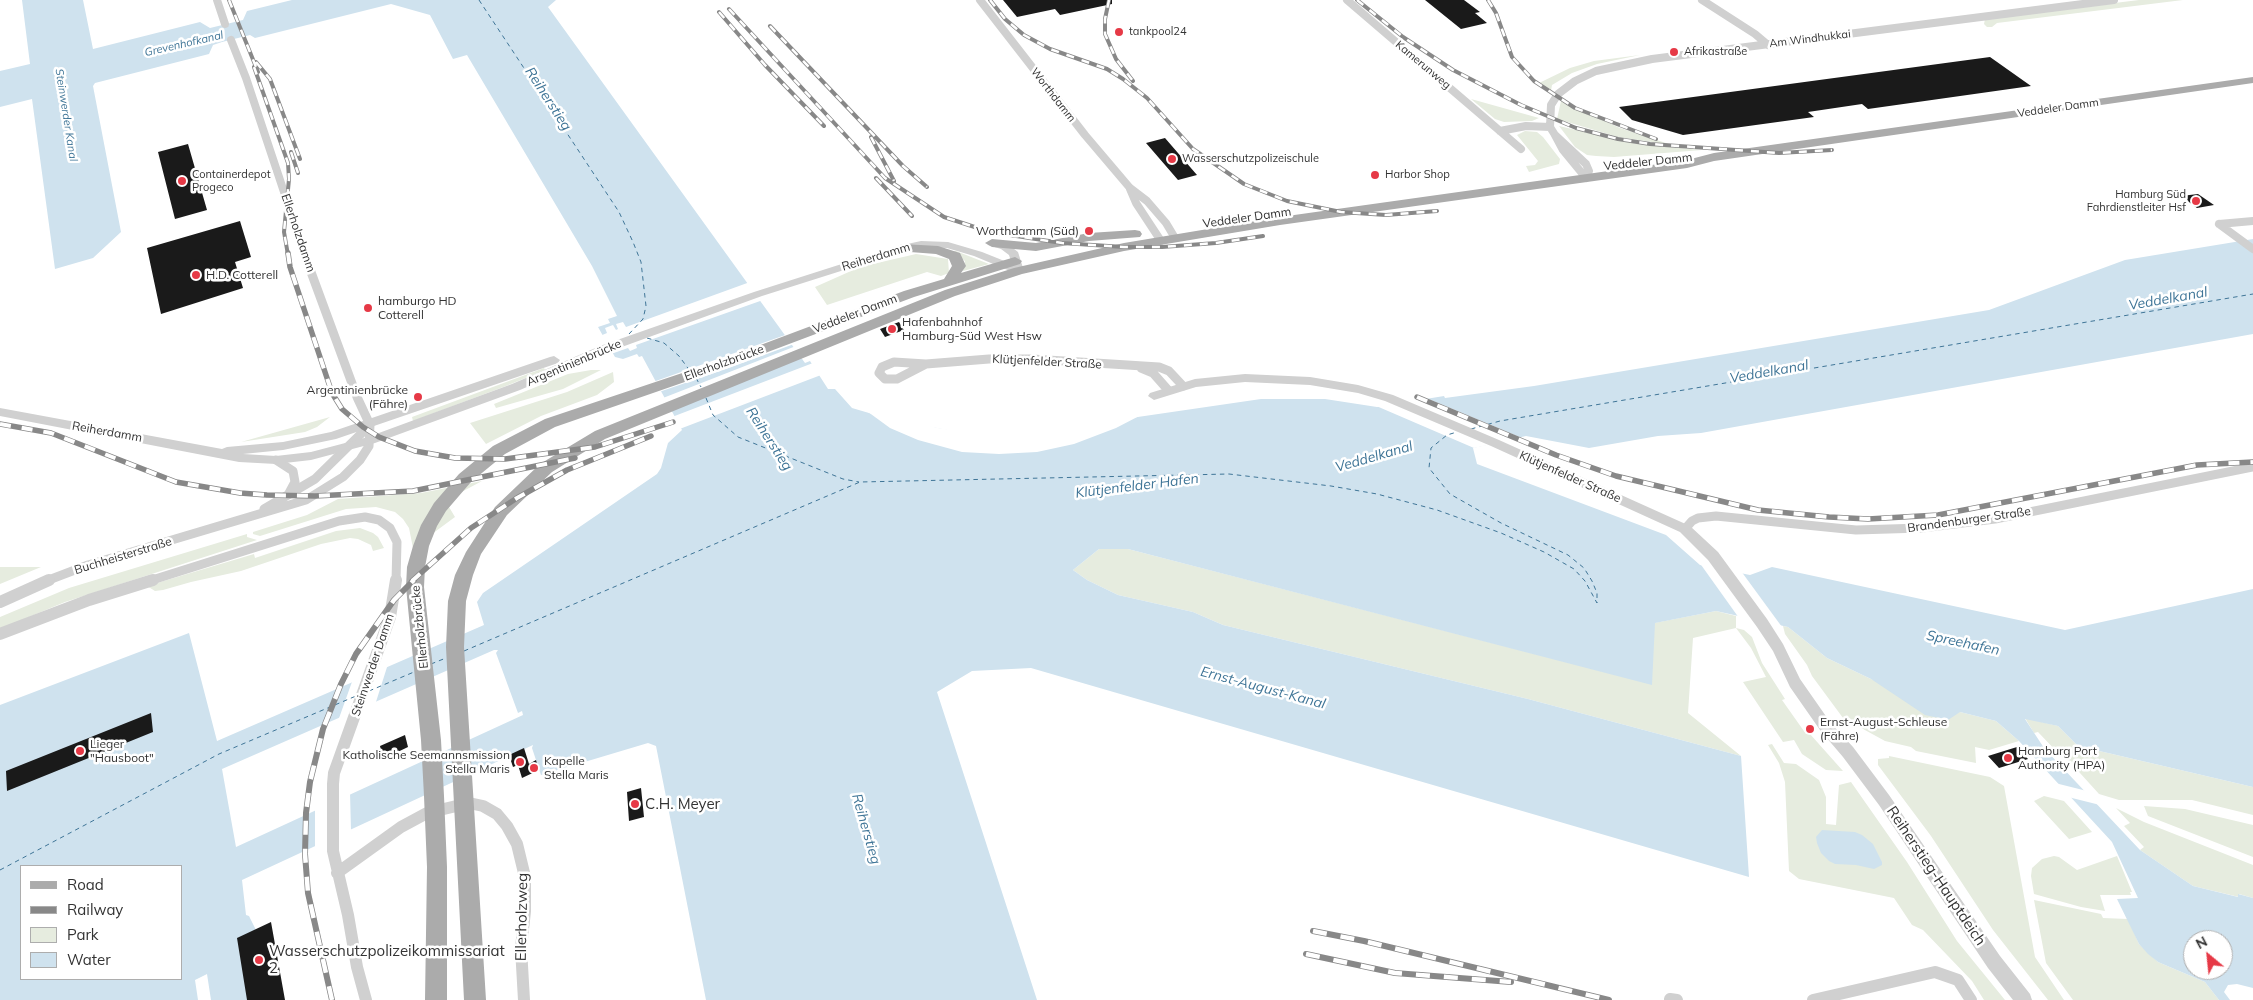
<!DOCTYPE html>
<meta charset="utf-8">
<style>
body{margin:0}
#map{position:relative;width:2253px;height:1000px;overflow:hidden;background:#fff;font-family:Mulish,sans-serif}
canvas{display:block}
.legend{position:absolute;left:20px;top:865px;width:162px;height:115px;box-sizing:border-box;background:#fff;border:1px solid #adadad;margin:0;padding:6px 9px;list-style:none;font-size:15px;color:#333}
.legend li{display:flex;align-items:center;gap:10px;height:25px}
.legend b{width:25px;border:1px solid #adadad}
.north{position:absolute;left:2183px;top:930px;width:50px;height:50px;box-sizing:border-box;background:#fff;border:1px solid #adadad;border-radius:50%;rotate:332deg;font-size:14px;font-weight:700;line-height:20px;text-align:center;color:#333}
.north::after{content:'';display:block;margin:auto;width:18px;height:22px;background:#e63946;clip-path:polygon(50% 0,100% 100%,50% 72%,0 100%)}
</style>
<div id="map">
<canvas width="2253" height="1000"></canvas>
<ul class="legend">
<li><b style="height:6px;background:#ababab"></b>Road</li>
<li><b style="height:6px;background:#888"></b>Railway</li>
<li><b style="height:14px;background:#e6ecdf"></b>Park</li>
<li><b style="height:14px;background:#cfe2ee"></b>Water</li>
</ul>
<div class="north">N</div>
</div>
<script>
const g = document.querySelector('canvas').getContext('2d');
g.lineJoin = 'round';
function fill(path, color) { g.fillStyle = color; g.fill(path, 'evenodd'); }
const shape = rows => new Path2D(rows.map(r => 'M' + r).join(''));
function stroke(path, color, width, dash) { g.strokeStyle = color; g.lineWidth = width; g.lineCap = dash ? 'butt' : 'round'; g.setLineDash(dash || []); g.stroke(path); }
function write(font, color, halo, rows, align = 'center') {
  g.font = font + ' Mulish,sans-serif'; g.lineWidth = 5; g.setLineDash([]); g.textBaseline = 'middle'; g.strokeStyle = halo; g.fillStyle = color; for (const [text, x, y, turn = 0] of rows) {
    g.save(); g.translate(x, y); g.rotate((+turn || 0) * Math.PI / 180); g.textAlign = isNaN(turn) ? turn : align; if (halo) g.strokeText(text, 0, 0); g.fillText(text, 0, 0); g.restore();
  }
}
fill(shape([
 [2139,0,2183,0,1997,23,1992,27,1987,27,1984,24,1985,19],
 [1640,55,1597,64,1572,73,1552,85,1551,91,1539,83,1570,68,1594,61],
 [1471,99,1539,118,1532,121,1504,122,1495,119],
 [1561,101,1620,128,1672,145,1618,137,1557,119],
 [1559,126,1637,144,1702,150,1614,157,1596,156,1587,155,1575,147],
 [1525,131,1537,132,1543,137,1560,159,1559,164,1529,172,1526,166,1535,165,1538,161,1517,135],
 [952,251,956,251,989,264,963,271,965,261],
 [916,254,948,259,949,273,941,276,927,272,827,305,815,287,860,267],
 [544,368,545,370,506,386,413,421,412,417],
 [591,370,601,370,563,389,496,408,494,404,568,374],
 [613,372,614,382,597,395,541,416,486,444,470,423,567,392],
 [330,417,317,427,305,432,241,442],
 [482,481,456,495,449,507,455,517,413,548,409,528,403,519,395,512,376,507,346,509,260,536,253,534,253,532,307,515,338,499,421,493],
 [360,528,373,533,378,537,384,548,373,551,371,545,358,539,350,538,321,544,241,571,191,582,163,590,155,591,147,586,254,554,255,558,336,531],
 [247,534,247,537,257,540,65,602,0,629,0,617,69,588],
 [1099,549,1128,549,1651,684,1654,623,1716,611,1736,616,1736,628,1744,630,1752,637,1762,663,1785,699,1782,700,1806,734,1810,734,1843,771,1826,770,1802,754,1794,740,1783,742,1743,682,1766,677,1751,648,1736,628,1693,638,1688,713,1741,756,1528,699,1223,625,1193,612,1118,595,1087,580,1073,570],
 [0,567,41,567,0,584],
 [1783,626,1788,627,1827,658,1871,679,1960,712,1996,721,2019,741,1989,750,1975,747,1976,763,1916,751,1911,747,1885,741,1843,718,1812,676,1807,665,1785,634],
 [2025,718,2058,726,2078,746,2253,787,2253,815,2192,800,2119,800,2099,794,2061,752,2058,753,2038,732,2034,733],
 [1772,744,1784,763,1796,764,1819,780,1826,797,1826,824,1836,825,1839,785,1851,782,1907,862,1957,941,2005,1000,1984,1000,1972,981,1923,930,1912,925,1894,898,1799,879,1789,871,1785,782,1779,763,1768,745],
 [1889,756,1990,777,2004,786,2035,957,2064,1000,2048,1000,1993,930,1931,836,1878,765,1878,759,1889,758],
 [2044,796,2064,801,2092,832,2069,839,2034,801],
 [2144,806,2185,809,2253,825,2253,857,2148,816],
 [2116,808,2144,822,2253,865,2253,898,2239,894,2239,897,2193,886,2140,850,2144,847,2124,826,2130,823],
 [2054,856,2059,857,2077,870,2117,856,2132,892,2130,892,2131,895,2100,895,2105,911,2081,907,2034,894,2031,876,2032,868,2042,859],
 [2034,900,2101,914,2103,918,2128,919,2139,944,2158,962,2205,982,2219,1000,2073,1000,2046,963]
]), '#e6ecdf');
fill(shape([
 [22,0,83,0,93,49,200,22,210,28,243,20,247,11,292,0,556,0,548,7,805,363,810,361,828,389,835,389,852,408,886,418,983,437,1026,437,1124,419,1261,399,1325,399,1377,407,1444,396,1445,398,1534,386,1989,310,2125,260,2253,239,2253,334,1701,433,1658,436,1589,448,1526,436,1473,448,1477,464,1666,535,1700,565,1750,575,1772,567,2065,630,2253,589,2253,787,2078,746,2058,726,2025,719,2044,748,2140,850,2193,886,2238,897,2238,894,2253,898,2253,988,2237,984,2228,985,2224,992,2230,1000,2219,1000,2205,982,2158,962,2148,954,2139,944,2117,899,2138,898,2112,842,2019,741,1996,721,1960,712,1948,720,1925,715,1871,679,1827,658,1788,627,1716,611,1655,623,1652,685,1128,549,1099,549,1073,570,1087,580,1118,595,1193,612,1223,625,1528,699,1741,756,1749,877,1031,668,972,671,937,692,1037,1000,706,1000,656,746,648,743,541,775,532,748,533,745,242,880,246,915,249,916,256,930,267,1000,0,1000,0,705,189,633,217,741,484,625,477,602,483,593,657,474,661,468,668,443,682,430,642,356,639,357,637,354,623,359,615,357,598,327,610,323,608,319,617,316,592,266,467,55,453,59,430,15,391,4,255,38,250,35,222,42,213,45,209,54,95,83,93,86,121,232,93,258,55,269,32,99,0,107,0,71,30,64],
 [494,650,498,650,496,653,518,713,522,711,523,715,236,847,222,769],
 [21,866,181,866,181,979,21,979],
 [2193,940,2223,940,2223,970,2193,970],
 [1822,830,1855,832,1862,835,1873,844,1882,862,1882,865,1874,869,1856,865,1835,864,1829,861,1821,853,1817,843,1816,837]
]), '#cfe2ee');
fill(shape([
 [750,282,763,300,636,345,637,348,630,351,628,348,611,354,600,336,607,333,605,328,613,325,616,330,618,329,616,324,623,322,626,327],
 [788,334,794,344,726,369,659,392,653,382],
 [796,346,804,357,669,411,664,401,663,398],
 [813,363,821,375,677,430,672,417],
 [1424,397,1522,438,1474,448,1374,405],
 [864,409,938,428,994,436,1028,435,1143,414,1116,428,1074,444,1037,452,999,454,962,452,918,440,890,428],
 [1699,562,1741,571,1782,627,1739,618],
 [388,664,375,705,338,721,353,679],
 [2055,783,2087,791,2100,805,2068,797],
 [350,792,351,831,315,849,315,808],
 [207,974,211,1000,198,1000,195,980]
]), '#fff');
stroke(shape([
 [479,0,619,212,633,242,641,262,646,306,643,319,629,334],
 [647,338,664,343,679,356,690,371],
 [696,378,701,387],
 [706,398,713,415,738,437,843,479,859,482],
 [1471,429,1500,421,2253,294],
 [464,651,860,482,1229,474,1331,486,1377,494,1437,510,1501,533,1544,552,1574,569,1585,581,1597,603,1597,593,1592,581,1584,568,1568,555,1501,523,1450,494,1429,468,1431,448,1447,435,1457,432],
 [431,664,446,658],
 [369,691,414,672],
 [0,870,219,754,356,696]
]), '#3f7597', 1, [4.5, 4]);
fill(shape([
 [1003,0,1112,0,1112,4,1060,15,1055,9,1017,17],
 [1425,0,1464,0,1480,12,1475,13,1487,23,1461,29],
 [1990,57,2031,86,1868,109,1862,104,1808,112,1814,117,1683,135,1632,120,1619,107],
 [1165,138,1197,175,1178,180,1146,143],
 [188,144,207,210,175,219,158,152],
 [2198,194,2214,205,2197,208,2181,196],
 [240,221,251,257,235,262,243,288,161,314,147,248],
 [899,322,904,330,885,337,880,329],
 [151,713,153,732,7,791,6,771],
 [405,735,408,747,383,759,380,746],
 [2017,747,2028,759,1999,768,1988,756],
 [524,748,529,764,536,760,539,770,522,778,518,765,513,767,509,755],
 [641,788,644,817,629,821,627,792],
 [271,922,285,1000,247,1000,237,938]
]), '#1a1a1a');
stroke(shape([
 [217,0,225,24],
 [980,0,1085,135,1130,188,1147,201,1166,223,1175,238],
 [1347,0,1521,149],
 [1702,0,1755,34,1768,45],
 [231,40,246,78,305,255],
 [1500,131,1526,126,1550,127],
 [1555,135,1586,164,1589,171,1586,178,1563,150,1555,135],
 [1555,135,1550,127,1551,105,1558,94,1575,81,1596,71,1652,59,2114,0],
 [1130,189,1136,203,1161,241],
 [2219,224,2253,249],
 [2219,224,2253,221]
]), '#d0d0d0', 8);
stroke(shape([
 [894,362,926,364,897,379,885,379,879,373,882,367,894,362],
 [926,364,989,359,1032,359,1159,367,1169,371,1183,386],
 [1141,368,1153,373,1168,390],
 [276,460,293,471,295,482,288,495],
 [264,509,315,479,370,425],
 [1685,529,1692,521,1698,518,1716,516,1856,530,1922,528,1995,519,2253,467],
 [46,581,88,565,306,500,343,477,360,460,369,446,370,425,357,397,304,253],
 [149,581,339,521,365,517,379,520,390,528,397,542,396,581]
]), '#d0d0d0', 9);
stroke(shape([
 [0,602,49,580],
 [0,634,89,600,153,580],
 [337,873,401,827,427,813,469,803,483,806,497,814,507,826,517,844,525,877,525,911,521,948,524,1000],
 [1670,999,1677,1000],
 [366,1000,357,967,348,915,333,851,333,784,334,773,390,617,396,580],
 [1813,1000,1935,972,1958,980,1971,1000]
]), '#d0d0d0', 12);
fill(shape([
 [992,240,1009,245,1018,252,1024,271,1023,273,1015,273,974,256,947,248,921,247,904,251,762,296,608,352,520,390,375,443,311,460,276,464,239,462,0,416,0,408,222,449,227,447,283,442,331,432,550,357,554,356,560,360,558,363,336,439,283,450,243,454,276,456,311,452,368,437,512,384,600,346,754,292,898,246,921,241,948,242,982,252,1012,264,1009,255,1001,249,988,245,987,243,992,240],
 [1245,374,1310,377,1358,385,1393,395,1499,440,1690,526,1718,552,1767,619,1783,644,1800,679,1830,722,1853,747,1889,795,2000,956,2030,994,2032,1000,2013,1000,1988,968,1879,805,1843,757,1820,730,1790,687,1773,651,1757,627,1708,560,1680,532,1491,446,1385,401,1358,393,1310,385,1245,382,1196,387,1154,400,1148,396,1150,393,1195,379,1245,374]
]), '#d0d0d0');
fill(shape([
 [2253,77,2253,83,1714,161,1687,168,1280,225,1124,251,1022,274,955,296,605,439,552,472,507,515,481,554,473,575,466,601,464,647,486,1000,464,1000,446,647,448,601,455,575,466,552,495,507,540,464,595,431,945,290,1014,268,1124,243,1280,217,1687,160,1714,153,2253,77],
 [1135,230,1140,231,1142,234,1140,237,1089,241,1036,251,992,247,985,243,992,239,1036,243,1089,233,1135,230],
 [902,244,938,246,960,253,966,266,961,273,1015,257,1022,261,1020,264,914,297,728,367,555,427,505,454,471,482,446,511,437,526,429,546,425,567,424,587,441,740,444,796,447,867,447,1000,425,1000,427,867,424,796,421,740,406,587,407,567,413,546,421,525,434,503,459,474,493,446,545,419,718,361,904,291,944,279,952,266,949,259,936,254,897,251,895,248,902,244]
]), '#ababab');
const railFar2 = shape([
 [229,0,258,72],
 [990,0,1005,19,1024,35,1050,49,1107,69,1123,79,1147,98,1193,149,1244,184,1287,201,1341,212,1386,215,1437,211],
 [1109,0,1105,19,1105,34,1116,59,1133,81],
 [1357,0,1403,37,1453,70,1521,105,1576,128,1618,139,1650,144,1779,153,1832,150],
 [1488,0,1496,13,1512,57,1534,81,1575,108,1656,139],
 [729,9,885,178,944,217,990,232,1062,243,1124,247,1162,247,1216,243,1263,236],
 [719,12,765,65,824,126],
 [770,26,903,166,927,187],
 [256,62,270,79,300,159],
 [254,67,288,163,289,179,284,232,288,255],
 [871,137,894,181],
 [291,152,298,173],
 [876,178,912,216]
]);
const railFar1 = shape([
 [288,253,290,267,332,393,342,409,363,427,379,437,415,451,455,458,505,459,595,447,673,422],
 [1417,397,1556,455,1616,476,1758,510,1829,517,1868,519,1938,515,2197,465,2253,462],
 [0,424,51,433,176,482,240,493,267,495,315,496,413,491,575,458],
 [412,581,471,528,517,498,567,470,651,436]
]);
const rail = shape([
 [1313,931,1364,941,1609,1000],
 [1306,954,1395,973,1511,982],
 [332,1000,308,893,305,854,306,813,310,782,323,729,341,684,356,654,394,600,414,580]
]);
stroke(railFar2, '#888', 4);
stroke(railFar1, '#888', 5.5);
stroke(rail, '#888', 6);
stroke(railFar2, '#fff', 2.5, [8]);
stroke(railFar1, '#fff', 4, [11]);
stroke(rail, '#fff', 4.5, [14]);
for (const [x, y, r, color] of [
 [1119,32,5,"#e63946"],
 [1674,52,5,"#e63946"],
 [1172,159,5,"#e63946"],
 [1375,175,5,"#e63946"],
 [182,181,5,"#e63946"],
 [2196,201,5,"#e63946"],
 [1089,231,5,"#e63946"],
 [196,275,5,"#e63946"],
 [368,308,5,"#e63946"],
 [892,329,5,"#e63946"],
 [418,397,5,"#e63946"],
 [1810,729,5,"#e63946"],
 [80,751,5,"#e63946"],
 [2008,758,5,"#e63946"],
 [520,762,5,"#e63946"],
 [534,768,5,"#e63946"],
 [635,804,5,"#e63946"],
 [259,960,5,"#e63946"]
]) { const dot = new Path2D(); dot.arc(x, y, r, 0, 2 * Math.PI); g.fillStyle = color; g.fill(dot); stroke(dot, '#fff', 2); }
write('11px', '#333', '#fff', [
 ["tankpool24",1129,32],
 ["Afrikastraße",1684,52],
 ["Wasserschutzpolizeischule",1182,159],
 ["Containerdepot",192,175],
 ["Progeco",192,188],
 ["Harbor Shop",1385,175],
 ["Hamburg Süd",2186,195,"right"],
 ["Fahrdienstleiter Hsf",2186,208,"right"]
], 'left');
write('11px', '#333', '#fff', [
 ["Am Windhukkai",1810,39,-7],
 ["Kamerunweg",1423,65,40],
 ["Worthdamm",1053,95,52],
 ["Veddeler Damm",2058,108,-8]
]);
write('italic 11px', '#3f7597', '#fff', [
 ["Grevenhofkanal",184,44,-13],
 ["Steinwerder Kanal",66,115,81]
]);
write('12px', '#333', '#fff', [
 ["Veddeler Damm",1648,162,-6],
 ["Veddeler Damm",1247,218,-8],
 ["Ellerholzdamm",298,233,71],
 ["Reiherdamm",876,257,-17],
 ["Veddeler Damm",855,314,-21],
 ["Klütjenfelder Straße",1047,362,3],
 ["Argentinienbrücke",574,363,-23],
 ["Ellerholzbrücke",724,363,-20],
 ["Reiherdamm",107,432,10],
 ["Klütjenfelder Straße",1570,477,24],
 ["Brandenburger Straße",1969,520,-8],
 ["Buchheisterstraße",123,556,-17],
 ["Ellerholzbrücke",420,627,-96],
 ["Steinwerder Damm",373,665,-71]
]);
write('12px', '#333', '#fff', [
 ["Worthdamm (Süd)",1079,231,"right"],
 ["H.D. Cotterell",206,275],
 ["hamburgo HD",378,301],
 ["Cotterell",378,315],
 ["Hafenbahnhof",902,322],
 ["Hamburg-Süd West Hsw",902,336],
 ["Argentinienbrücke",408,390,"right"],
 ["(Fähre)",408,404,"right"],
 ["Ernst-August-Schleuse",1820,722],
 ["(Fähre)",1820,736],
 ["Lieger",90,744],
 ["\"Hausboot\"",90,758],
 ["Hamburg Port",2018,751],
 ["Authority (HPA)",2018,765],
 ["Katholische Seemannsmission",510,755,"right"],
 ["Stella Maris",510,769,"right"],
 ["Kapelle",544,761],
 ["Stella Maris",544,775]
], 'left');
write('italic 14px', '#3f7597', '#fff', [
 ["Reiherstieg",548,99,57],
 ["Veddelkanal",2168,299,-10],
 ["Veddelkanal",1769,372,-10],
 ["Reiherstieg",769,439,57],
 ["Veddelkanal",1374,457,-16],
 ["Klütjenfelder Hafen",1137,486,-7],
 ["Spreehafen",1963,643,12],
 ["Ernst-August-Kanal",1263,688,15],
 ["Reiherstieg",866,829,74]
]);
write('15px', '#333', '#fff', [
 ["C.H. Meyer",645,804],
 ["Wasserschutzpolizeikommissariat",269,951],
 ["2",269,968]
], 'left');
write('15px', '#333', '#fff', [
 ["Reiherstieg-Hauptdeich",1936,876,56],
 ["Ellerholzweg",522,917,-89]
]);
</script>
